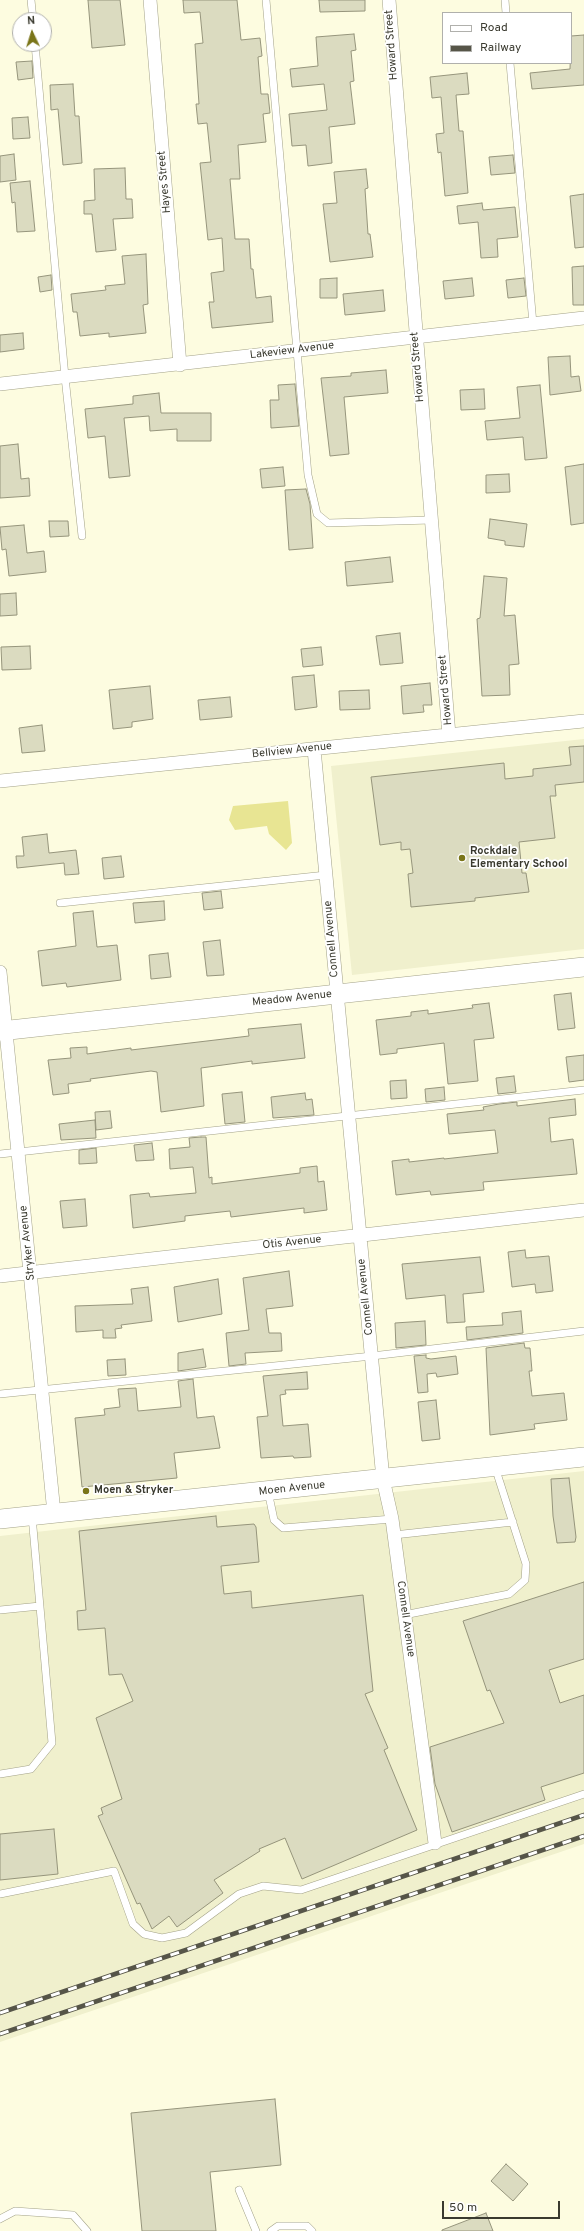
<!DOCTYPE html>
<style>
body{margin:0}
#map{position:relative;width:584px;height:2231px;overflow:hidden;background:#fdfce0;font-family:Overpass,sans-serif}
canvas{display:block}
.legend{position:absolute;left:442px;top:12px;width:130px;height:52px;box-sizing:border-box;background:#fff;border:1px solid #b0b0ac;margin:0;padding:5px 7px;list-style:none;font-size:12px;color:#3a3a2f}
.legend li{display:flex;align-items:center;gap:8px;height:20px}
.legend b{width:20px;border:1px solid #b0b0ac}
.north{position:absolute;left:12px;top:12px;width:40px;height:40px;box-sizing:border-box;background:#fff;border:1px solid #b0b0ac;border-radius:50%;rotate:356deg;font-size:11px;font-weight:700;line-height:16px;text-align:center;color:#3a3a2f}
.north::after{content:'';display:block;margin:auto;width:14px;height:18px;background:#7a7519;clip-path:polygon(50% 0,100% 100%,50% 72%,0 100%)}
.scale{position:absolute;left:442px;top:2201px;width:118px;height:18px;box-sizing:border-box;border:2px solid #3a3a2f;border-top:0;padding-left:5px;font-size:12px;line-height:14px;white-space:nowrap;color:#3a3a2f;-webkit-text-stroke:3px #fff;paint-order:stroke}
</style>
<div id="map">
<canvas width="584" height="2231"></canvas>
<ul class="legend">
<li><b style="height:5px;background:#fff"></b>Road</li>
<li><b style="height:5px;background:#565548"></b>Railway</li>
</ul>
<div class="north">N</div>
<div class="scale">50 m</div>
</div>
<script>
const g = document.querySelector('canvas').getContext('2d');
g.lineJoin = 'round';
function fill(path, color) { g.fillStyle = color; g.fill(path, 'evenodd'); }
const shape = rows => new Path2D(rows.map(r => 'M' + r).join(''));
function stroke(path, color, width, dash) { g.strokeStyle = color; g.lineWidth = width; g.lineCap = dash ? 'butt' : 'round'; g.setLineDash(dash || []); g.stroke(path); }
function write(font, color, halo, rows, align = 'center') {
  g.font = font + ' Overpass,sans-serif'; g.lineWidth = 3.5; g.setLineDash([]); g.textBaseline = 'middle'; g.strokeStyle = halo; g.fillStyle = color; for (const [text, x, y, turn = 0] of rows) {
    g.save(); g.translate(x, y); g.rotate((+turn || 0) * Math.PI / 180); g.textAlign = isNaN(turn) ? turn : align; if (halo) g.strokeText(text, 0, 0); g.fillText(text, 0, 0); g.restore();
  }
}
fill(shape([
 [584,739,584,949,352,975,331,766],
 [584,1471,584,1844,0,2042,0,1536]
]), '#f0f0cd');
fill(shape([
 [288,801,292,843,286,850,269,834,267,826,235,830,229,820,233,806]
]), '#e8e593');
const building = shape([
 [88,0,120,0,125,45,92,48,88,0],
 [183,0,237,0,241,40,260,38,262,56,258,57,261,94,268,94,270,113,263,114,266,142,238,145,240,179,230,179,235,239,249,239,251,269,253,269,256,298,271,296,273,322,212,328,209,302,214,302,211,273,224,271,222,238,208,240,202,182,200,163,211,162,207,123,198,124,196,104,199,104,195,44,203,43,200,12,184,13,183,0],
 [319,0,365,0,365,11,320,12,319,0],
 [354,34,356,50,351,51,354,81,350,82,355,124,329,127,332,163,308,166,306,145,292,146,289,114,327,110,324,84,292,87,290,69,318,66,316,37,354,34],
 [584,35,584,85,532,89,530,73,570,69,571,36,584,35],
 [32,61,33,78,18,80,16,62,32,61],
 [467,73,469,94,456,95,459,131,463,131,468,193,445,196,441,152,438,153,436,134,444,133,441,97,432,98,430,77,467,73],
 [73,84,75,116,79,116,82,163,63,165,58,109,51,110,50,85,73,84],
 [28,117,30,138,13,139,12,118,28,117],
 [14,154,16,180,0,182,0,156,14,154],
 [513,155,515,173,491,175,489,157,513,155],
 [125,168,126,199,132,199,133,218,113,219,116,250,96,252,92,214,84,214,84,201,95,200,94,169,125,168],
 [366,169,368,188,365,189,368,234,370,234,373,257,330,262,323,204,337,203,334,172,366,169],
 [30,181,35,231,17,232,15,202,12,203,10,183,30,181],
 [584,194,584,247,575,248,570,196,584,194],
 [482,203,483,210,515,207,518,237,497,239,498,257,481,258,478,222,459,224,457,206,482,203],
 [146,254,148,304,143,305,146,333,109,337,109,333,80,336,77,312,73,312,71,294,106,290,105,286,125,284,122,256,146,254],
 [584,266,584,305,573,305,572,267,584,266],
 [51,275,52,290,40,292,38,277,51,275],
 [337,278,337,298,320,298,320,279,337,278],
 [472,278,474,296,445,299,443,281,472,278],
 [524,278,526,296,508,298,506,280,524,278],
 [383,290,385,311,345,315,343,294,383,290],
 [23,333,24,349,0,352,0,335,23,333],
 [570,356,571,377,579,376,581,391,550,395,548,357,570,356],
 [386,370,388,393,344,397,349,454,330,456,321,378,351,376,351,373,386,370],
 [295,384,299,426,271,428,270,400,279,400,278,385,295,384],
 [540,385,547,458,525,460,523,437,487,440,485,421,520,418,517,387,540,385],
 [484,389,485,409,461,410,460,390,484,389],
 [159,393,161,413,211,413,211,441,177,441,177,429,150,431,149,416,124,418,130,476,109,478,105,436,88,438,85,409,133,404,133,396,159,393],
 [18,444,21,479,29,478,30,496,0,498,0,446,18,444],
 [584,464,584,523,571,525,565,467,584,464],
 [283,467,285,486,262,488,260,469,283,467],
 [509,474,510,492,486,493,486,475,509,474],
 [306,489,310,504,313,548,289,550,285,490,306,489],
 [490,519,527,524,524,547,505,545,505,541,488,538,490,519],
 [49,521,68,521,69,536,50,537,49,521],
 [24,525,27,553,44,551,46,572,9,576,6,549,2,550,0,527,24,525],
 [390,557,393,582,347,586,345,562,390,557],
 [484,576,507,578,504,616,515,615,519,664,509,665,510,695,482,696,477,619,480,618,484,576],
 [16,593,17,615,0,616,0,594,16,593],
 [400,633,403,663,380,665,376,636,400,633],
 [30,646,31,669,2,670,1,647,30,646],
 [321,647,323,665,303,667,301,649,321,647],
 [314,675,317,707,295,710,292,677,314,675],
 [430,683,432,705,423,705,424,712,403,714,401,686,430,683],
 [150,686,153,719,132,722,132,727,113,729,109,690,150,686],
 [369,690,370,709,340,710,339,691,369,690],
 [230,697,232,717,200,720,198,700,230,697],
 [42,725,45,751,22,753,19,728,42,725],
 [584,746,584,782,555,785,556,796,550,796,555,838,519,842,522,873,526,873,529,892,475,898,475,901,411,907,408,874,413,873,410,849,401,850,401,842,380,845,371,777,504,763,505,779,533,776,533,769,571,765,569,747,584,746],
 [47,834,49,853,76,850,79,874,65,875,64,863,17,868,16,856,24,856,22,837,47,834],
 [121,856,124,877,104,879,102,858,121,856],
 [221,891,223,908,204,910,202,893,221,891],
 [164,901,165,920,135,923,133,903,164,901],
 [93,911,97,947,117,945,121,980,67,987,66,983,42,986,38,951,76,946,73,913,93,911],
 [220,940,224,975,207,976,203,942,220,940],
 [168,953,171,977,151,979,149,955,168,953],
 [571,993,575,1028,558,1030,554,995,571,993],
 [489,1003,494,1038,474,1040,478,1081,448,1084,444,1043,397,1049,397,1053,380,1055,376,1020,411,1016,411,1012,428,1010,428,1014,473,1008,472,1005,489,1003],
 [301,1024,305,1058,252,1064,252,1061,201,1068,204,1106,161,1112,157,1072,151,1071,90,1079,91,1081,68,1084,69,1093,53,1095,48,1060,71,1058,70,1048,87,1047,87,1054,131,1048,131,1050,249,1036,248,1029,301,1024],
 [584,1055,584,1080,569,1082,566,1057,584,1055],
 [514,1076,516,1092,498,1094,496,1078,514,1076],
 [406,1080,407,1098,391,1099,390,1081,406,1080],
 [444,1087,445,1100,426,1102,425,1089,444,1087],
 [242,1092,245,1122,225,1124,222,1094,242,1092],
 [305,1093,306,1100,312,1099,314,1115,273,1118,271,1097,305,1093],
 [575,1099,576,1115,549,1118,551,1142,573,1139,577,1174,483,1182,484,1190,431,1195,430,1191,396,1195,392,1161,409,1159,409,1162,444,1158,444,1159,498,1153,495,1130,449,1134,447,1114,484,1110,483,1107,499,1104,517,1102,517,1106,575,1099],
 [110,1111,112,1128,96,1130,95,1112,110,1111],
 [95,1120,96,1138,61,1140,59,1124,95,1120],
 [201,1137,206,1137,209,1178,212,1177,212,1184,300,1173,300,1168,317,1166,318,1182,324,1181,327,1210,304,1213,304,1208,231,1217,230,1211,185,1216,185,1221,133,1228,130,1195,149,1193,150,1197,196,1193,193,1167,170,1169,169,1149,190,1147,189,1138,201,1137],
 [152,1143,154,1160,136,1161,134,1145,152,1143],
 [96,1148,97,1163,79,1164,79,1150,96,1148],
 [85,1199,87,1226,63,1228,60,1201,85,1199],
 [525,1250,526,1258,549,1256,553,1291,536,1293,535,1284,512,1287,508,1252,525,1250],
 [480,1257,484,1292,463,1294,465,1322,447,1323,445,1295,406,1299,402,1264,480,1257],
 [289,1271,293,1306,266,1309,269,1333,281,1333,282,1351,245,1353,246,1364,229,1366,226,1333,249,1330,243,1278,289,1271],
 [218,1279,222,1314,178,1322,174,1287,218,1279],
 [148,1287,152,1321,121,1325,122,1328,115,1329,116,1338,103,1338,103,1330,76,1332,75,1306,133,1304,131,1289,148,1287],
 [521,1311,523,1333,467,1340,466,1327,503,1325,502,1313,521,1311],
 [425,1321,426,1345,396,1348,395,1323,425,1321],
 [524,1343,525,1348,530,1348,532,1371,529,1371,532,1396,564,1393,567,1420,534,1424,535,1429,490,1435,486,1348,524,1343],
 [203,1349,206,1367,178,1371,178,1353,203,1349],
 [426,1355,426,1358,431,1359,456,1356,458,1374,437,1377,436,1373,427,1374,428,1392,418,1393,414,1356,426,1355],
 [125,1359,126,1375,108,1376,107,1360,125,1359],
 [307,1372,308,1389,285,1390,286,1394,280,1395,283,1426,308,1424,311,1457,294,1458,293,1456,261,1458,257,1417,268,1416,263,1376,307,1372],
 [193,1379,197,1418,214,1416,220,1448,174,1453,177,1478,82,1487,75,1418,105,1415,104,1409,120,1407,118,1389,136,1388,138,1411,181,1407,178,1381,193,1379],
 [436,1400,440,1439,422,1441,418,1402,436,1400],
 [569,1478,576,1537,575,1542,557,1543,553,1516,551,1479,569,1478],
 [216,1516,217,1527,254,1524,256,1527,259,1562,221,1566,224,1594,251,1591,252,1608,363,1595,373,1691,365,1694,388,1748,384,1750,417,1830,302,1879,285,1838,259,1849,260,1851,214,1880,223,1893,177,1927,169,1916,152,1929,140,1903,137,1904,98,1816,103,1814,101,1808,122,1799,96,1718,133,1701,122,1674,109,1675,105,1628,78,1630,77,1611,86,1610,79,1531,216,1516],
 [584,1582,584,1659,549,1670,560,1703,584,1695,584,1773,541,1787,545,1800,452,1832,435,1784,430,1747,504,1723,490,1690,487,1691,463,1621,584,1582],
 [54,1829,58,1874,0,1880,0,1834,54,1829],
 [275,2099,281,2165,210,2172,216,2231,142,2231,131,2113,275,2099],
 [506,2164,528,2184,513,2201,491,2181,506,2164],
 [486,2213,493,2231,442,2231,442,2230,486,2213]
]);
fill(building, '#dbdbc0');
stroke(building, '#96957c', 1);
const lane = shape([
 [31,0,33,20],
 [266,0,308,475,317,514,328,523,431,520],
 [505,0,506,13],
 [35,44,65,377,82,536],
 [510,63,533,324],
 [60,903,326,875],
 [0,1154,584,1090],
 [0,1394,372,1356,584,1331],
 [268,1491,274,1520,283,1528,392,1519],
 [394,1535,513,1522],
 [0,1610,40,1606],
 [404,1615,509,1594,525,1580,526,1564,495,1467],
 [0,1774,31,1769,52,1743,32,1516],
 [0,1894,114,1871,133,1924,144,1934,162,1938,186,1933,239,1894,263,1886,301,1890,584,1794],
 [239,2190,256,2231],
 [0,2219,15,2211,73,2215,87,2231],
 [271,2231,278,2226,307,2226,312,2231]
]);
const street = shape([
 [150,0,180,365],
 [389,0,449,735],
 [0,384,584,318],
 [314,749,383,1479,392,1519,435,1843],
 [0,781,584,721],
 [0,972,54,1513],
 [0,1276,584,1210]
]);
const secondary = shape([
 [0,1031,584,967],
 [0,1519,584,1457]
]);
stroke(lane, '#a3a288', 8);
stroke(street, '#a3a288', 14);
stroke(secondary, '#a3a288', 20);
stroke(lane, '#fff', 7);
stroke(street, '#fff', 13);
stroke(secondary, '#fff', 19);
const rail = shape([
 [0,2013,584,1815],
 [0,2034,584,1836]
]);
stroke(rail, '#565548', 4.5);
stroke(rail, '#fff', 3, [9]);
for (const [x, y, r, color] of [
 [462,858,4,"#7a7519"],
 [86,1491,4,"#7a7519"]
]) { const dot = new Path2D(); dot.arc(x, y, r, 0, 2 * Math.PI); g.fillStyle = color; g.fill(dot); stroke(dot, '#fff', 1.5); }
write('11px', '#3a3a2f', '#fff', [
 ["Howard Street",392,45,-94],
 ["Hayes Street",165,182,-95],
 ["Lakeview Avenue",292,351,-7],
 ["Howard Street",418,367,-95],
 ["Howard Street",446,690,-95],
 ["Bellview Avenue",292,751,-6],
 ["Connell Avenue",332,939,-95],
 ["Meadow Avenue",292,999,-6],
 ["Stryker Avenue",28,1243,-96],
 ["Otis Avenue",292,1243,-6],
 ["Connell Avenue",366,1297,-96],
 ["Moen Avenue",292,1489,-6],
 ["Connell Avenue",405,1619,82]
]);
write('bold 11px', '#3a3a2f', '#fff', [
 ["Rockdale",470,852],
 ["Elementary School",470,865],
 ["Moen & Stryker",94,1491]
], 'left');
</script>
